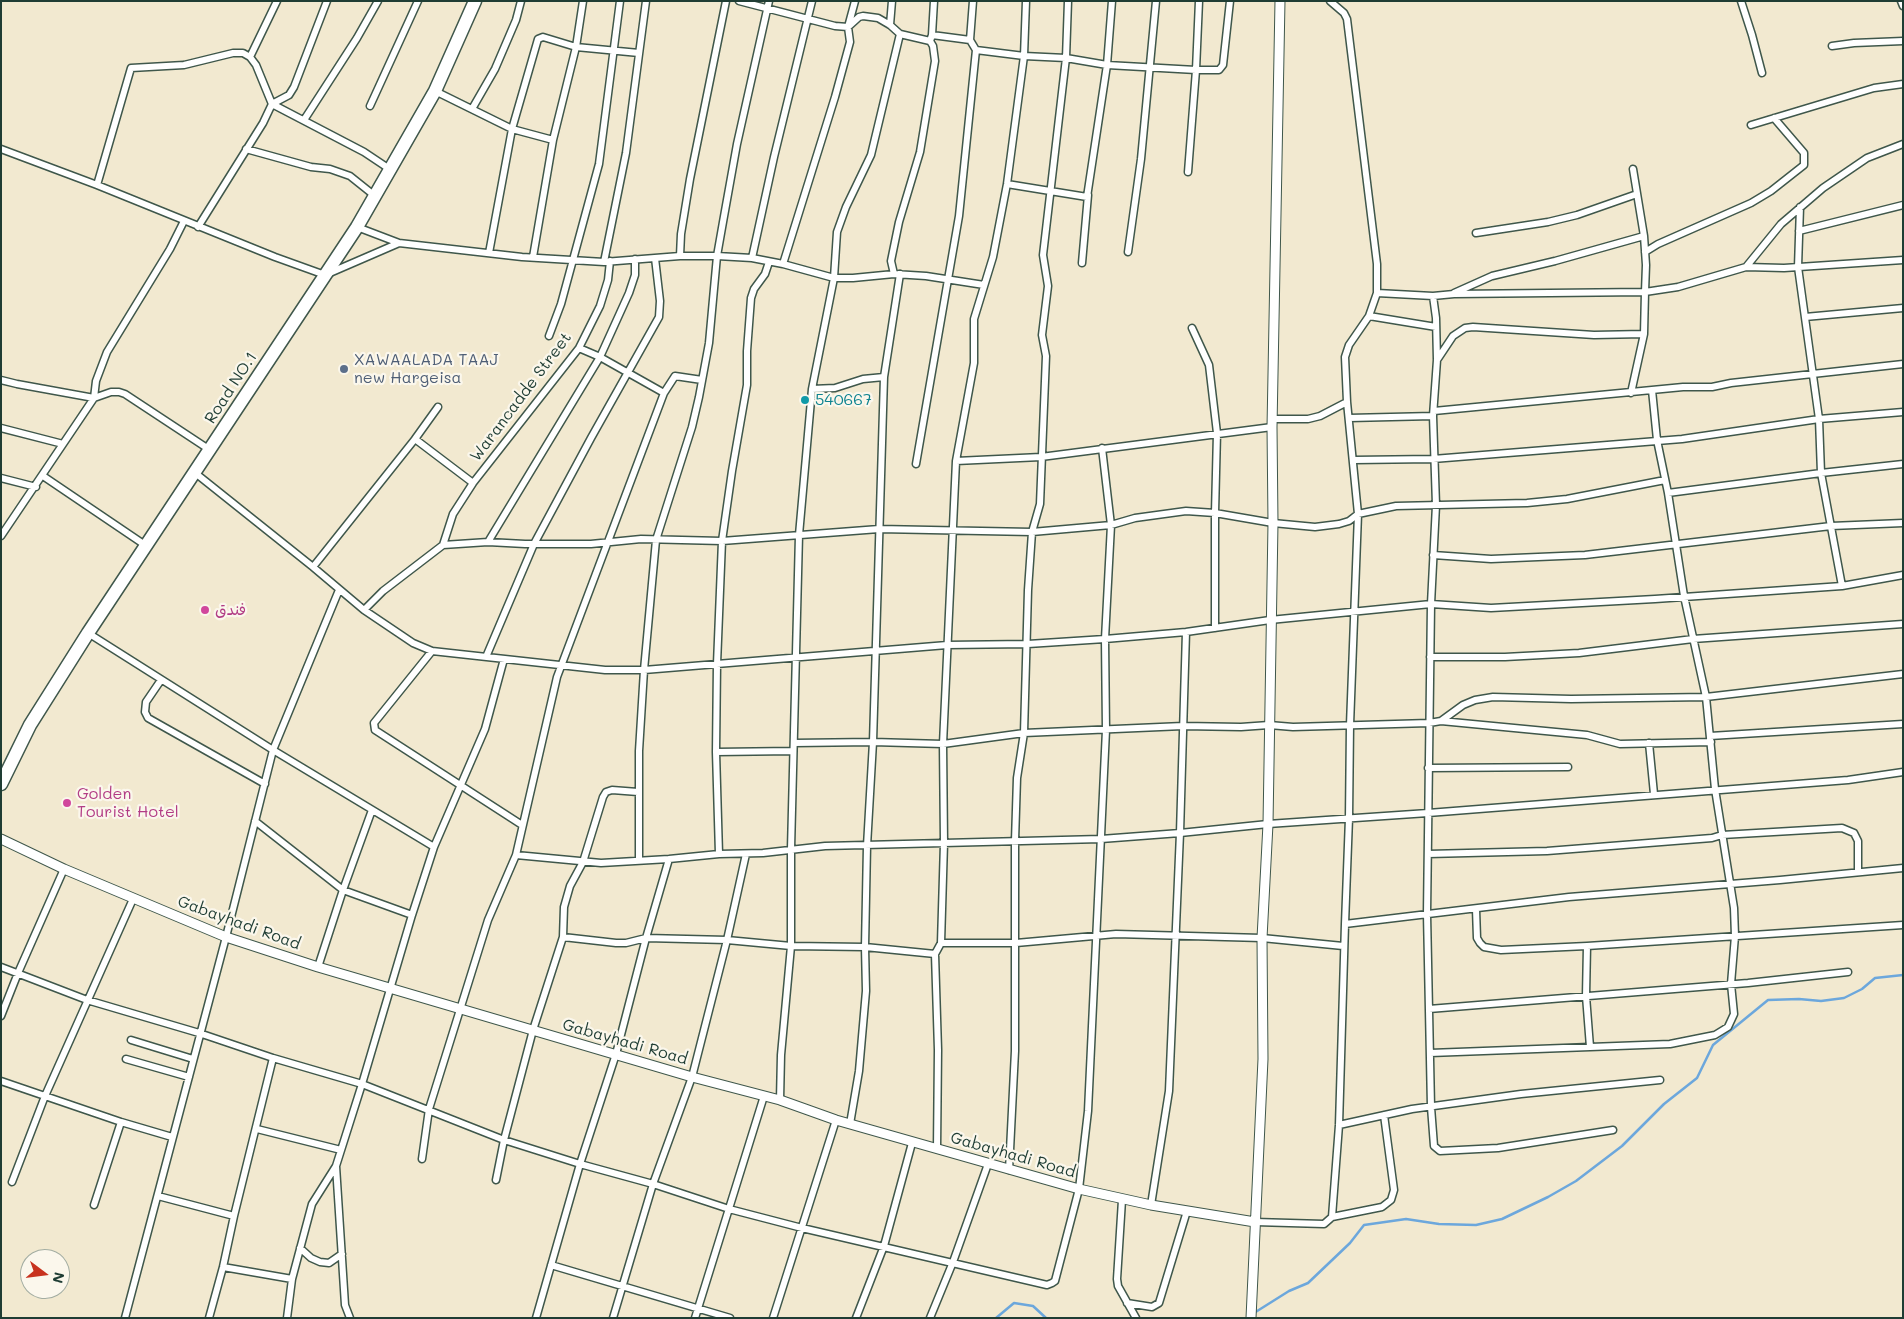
<!DOCTYPE html>
<meta charset="utf-8">
<style>
body{margin:0}
#map{position:relative;width:1904px;height:1319px;overflow:hidden;background:#f2e9d0;font-family:Mali,sans-serif}
canvas{display:block}
.frame{position:absolute;inset:0;border:2px solid #1f3d34;pointer-events:none}
.north{position:absolute;left:20px;top:1249px;width:50px;height:50px;box-sizing:border-box;background:#fbf7ec;border:1px solid #a3ada2;border-radius:50%;rotate:105deg;font-size:14px;font-weight:700;line-height:20px;text-align:center;color:#1f3d34}
.north::after{content:'';display:block;margin:auto;width:18px;height:22px;background:#c8321e;clip-path:polygon(50% 0,100% 100%,50% 72%,0 100%)}
</style>
<div id="map">
<canvas width="1904" height="1319"></canvas>
<div class="frame"></div>
<div class="north">N</div>
</div>
<script>
const g = document.querySelector('canvas').getContext('2d');
g.lineJoin = 'round';
const shape = rows => new Path2D(rows.map(r => 'M' + r).join(''));
function stroke(path, color, width, dash) { g.strokeStyle = color; g.lineWidth = width; g.lineCap = dash ? 'butt' : 'round'; g.setLineDash(dash || []); g.stroke(path); }
function write(font, color, halo, rows, align = 'center') {
  g.font = font + ' Mali,"Playpen Sans Arabic",sans-serif'; g.lineWidth = 4.5; g.setLineDash([]); g.textBaseline = 'middle'; g.strokeStyle = halo; g.fillStyle = color; for (const [text, x, y, turn = 0] of rows) {
    g.save(); g.translate(x, y); g.rotate((+turn || 0) * Math.PI / 180); g.textAlign = isNaN(turn) ? turn : align; if (halo) g.strokeText(text, 0, 0); g.fillText(text, 0, 0); g.restore();
  }
}
stroke(shape([
 [1254,1313,1289,1291,1308,1283,1350,1243,1364,1225,1406,1219,1439,1224,1476,1225,1502,1219,1548,1197,1576,1181,1622,1146,1664,1104,1697,1078,1713,1045,1768,1000,1799,999,1821,1001,1844,998,1862,989,1875,978,1903,975],
 [996,1318,1014,1303,1033,1306,1046,1318]
]), '#6ca7dc', 2.5);
const street = shape([
 [739,1,835,26,848,27,859,17,863,16,878,18,890,25,900,34,930,41,933,46,935,61,920,152,899,222,891,261,894,274],
 [1330,1,1344,13,1347,19,1377,264,1377,293,1369,316,1349,345,1345,357,1347,402,1358,514,1350,725,1349,818,1345,924,1569,897,1780,880,1903,868],
 [1741,1,1752,35,1762,73],
 [1901,1,1903,6],
 [890,25,892,1],
 [932,35,970,40],
 [930,41,932,35,934,1],
 [1832,46,1854,43,1903,41],
 [976,50,1024,56,1066,58,1107,65,1196,70,1219,70,1223,65,1230,1],
 [250,57,277,1],
 [435,91,512,129,553,140],
 [370,106,418,1],
 [472,109,495,69,516,20,521,1],
 [304,120,357,38,378,1],
 [1751,125,1874,88,1903,84],
 [1,149,97,185,275,257,325,275,399,243],
 [246,149,311,167,330,169,350,176,375,196],
 [1188,172,1196,70,1199,1],
 [1007,184,1087,197,1107,65,1112,1],
 [97,185,131,68,184,65,233,53,243,53,250,57,256,65,272,104,364,152,391,170],
 [1800,207,1798,267,1819,419,1821,473,1842,586],
 [198,227,263,123,272,104,289,95,294,87,327,1],
 [357,227,399,243,522,257,604,262,680,256,717,256,752,258,783,264,834,278,853,278,894,274,926,276,984,285],
 [1799,231,1903,205],
 [1476,233,1548,222,1577,215,1637,194],
 [1128,252,1141,159,1156,1],
 [1645,252,1658,244,1751,203,1771,191,1804,165,1804,153,1774,118],
 [489,253,512,129,538,39,543,37,576,47,639,53],
 [680,256,681,234,690,179,726,1],
 [533,257,553,140,576,47,583,1],
 [752,258,774,157,812,1],
 [604,262,626,153,646,1],
 [1082,263,1088,195],
 [783,264,835,97,850,42,848,27,855,1],
 [1746,267,1784,268,1903,260],
 [1377,293,1433,296,1454,294,1645,292,1646,265,1644,236,1633,169],
 [1454,293,1492,276,1555,261,1644,236],
 [1433,296,1436,318,1437,360,1433,416,1436,505,1431,604,1427,914,1431,1107,1434,1146,1440,1151,1498,1148,1613,1130],
 [1369,316,1436,327],
 [1805,317,1903,308],
 [1192,328,1209,365,1217,433,1215,513,1215,628],
 [549,336,561,304,599,164,620,1],
 [579,348,600,357,664,393],
 [1437,360,1453,336,1465,328,1473,327,1594,335,1644,334],
 [1,380,17,384,94,398,111,392,119,392,125,394,210,450],
 [812,389,835,388,863,379,884,377],
 [1631,393,1644,334,1645,292,1678,287,1746,267,1781,224,1823,188,1867,158,1903,144],
 [1434,411,1683,387,1712,387,1731,383,1903,364],
 [1349,418,1433,416],
 [1272,419,1308,419,1320,416,1347,402],
 [1,428,63,444],
 [415,439,438,407],
 [1354,460,1433,459,1682,439,1819,419,1903,412],
 [956,461,1041,457,1272,427],
 [916,464,959,216,976,50,970,40,973,1],
 [194,472,313,567,364,610,413,643,432,651,605,670,644,670,947,645,1028,644,1105,639,1186,632,1270,620,1431,604,1491,608,1655,599,1842,586,1903,575],
 [43,476,145,545],
 [1,478,36,487],
 [1668,493,1821,473,1903,464],
 [1,536,94,398,96,381,107,352,170,249,184,221],
 [488,542,600,357,629,293,635,275,635,259],
 [443,545,453,514,473,483,579,348,600,306,608,280,610,261],
 [1433,555,1491,559,1585,555,1831,526,1903,523],
 [313,567,415,439,473,483],
 [364,610,383,591,443,545,488,542,525,544,591,544,641,539,722,541,879,529,1032,532,1111,525,1135,518,1186,511,1215,513,1273,523,1315,527,1339,524,1349,521,1358,514,1396,506,1527,503,1567,499,1665,480],
 [88,633,273,750,434,847],
 [432,651,374,723,375,730,522,825],
 [486,657,534,544,591,438,659,317,660,301,655,258],
 [1430,657,1505,657,1579,653,1693,639,1903,624],
 [161,680,146,702,145,712,148,718,265,784],
 [1441,721,1587,735,1620,744,1711,742],
 [1710,736,1903,724],
 [794,743,873,742,943,744,1024,733,1183,726,1241,727,1269,725,1293,727,1429,723,1441,721,1463,705,1475,700,1493,697,1571,699,1706,697,1903,674],
 [1649,743,1654,794],
 [716,752,793,751],
 [1428,768,1568,767],
 [255,821,343,890,412,915,362,1084,336,1166,312,1204,292,1279,287,1318],
 [719,854,716,752,717,664,722,541,732,471,747,385,747,351,751,298,754,289,765,274,769,262],
 [1428,854,1547,851,1712,838,1722,835,1842,828,1854,833,1858,841,1858,872],
 [516,855,601,863,669,859,719,854,763,853,825,846,1101,839,1180,833,1268,824,1428,813,1848,780,1903,772],
 [639,860,639,751,644,670,656,540,692,427,699,397,709,343,717,256,723,222,737,144,769,1],
 [1476,909,1477,938,1480,943,1484,947,1501,950,1587,946,1903,925],
 [412,915,434,847,485,729,504,659],
 [563,937,616,943,626,943,646,938,727,940,791,946,865,947,935,954],
 [941,943,1016,943,1116,934,1262,938,1343,946],
 [1587,946,1586,996,1590,1047],
 [1,967,87,1000,199,1033,273,1058,362,1084,504,1140,580,1164,653,1184,729,1209,802,1228,1047,1285,1052,1283,1055,1281,1079,1189,1088,1111,1106,730,1105,639,1111,525,1102,448],
 [318,967,343,890,372,810],
 [1429,1009,1748,983,1848,972],
 [1,1016,18,973,64,869],
 [131,1040,193,1059],
 [1430,1053,1670,1044,1715,1035,1728,1027,1734,1014,1731,984,1735,936,1734,908,1715,789,1706,697,1684,596,1668,493,1657,440,1652,390],
 [126,1059,189,1077],
 [1,1081,121,1122,172,1137],
 [780,1100,781,1055,791,946,791,849,799,535,812,389,834,278,837,232,846,207,871,155,900,34],
 [850,1124,859,1071,866,991,865,947,867,846,873,742,884,377,900,274],
 [1339,1125,1412,1109,1521,1094,1660,1080],
 [257,1129,341,1150],
 [937,1149,938,1050,935,954,941,943,944,843,943,744,956,461,974,363,974,319,993,257,1007,184,1024,56,1026,1],
 [422,1159,429,1109,488,920,516,855,557,677,664,393,675,376,702,380],
 [336,1166,345,1305,350,1318],
 [1009,1170,1015,1051,1015,841,1017,778,1024,733,1028,590,1032,532,1040,504,1046,356,1042,335,1048,286,1043,255,1066,58,1068,1],
 [496,1180,504,1140,533,1030,563,937,564,907,570,886,583,862,603,797,606,792,612,790,638,792],
 [12,1182,45,1096,133,899],
 [158,1196,234,1216,273,1058],
 [1122,1200,1117,1279,1118,1286,1136,1318],
 [94,1205,121,1122],
 [1151,1205,1169,1091,1180,833,1186,632],
 [1332,1217,1382,1207,1391,1200,1394,1190,1384,1115],
 [1255,1222,1324,1224,1332,1217,1339,1125,1345,924],
 [300,1248,311,1258,320,1262,329,1263,342,1254],
 [551,1265,730,1318],
 [223,1267,292,1279],
 [1127,1303,1152,1307,1159,1303,1187,1211],
 [125,1318,226,937,273,750,339,590],
 [209,1318,223,1267,234,1216],
 [536,1318,580,1164,616,1054,646,938,669,859],
 [613,1318,653,1184,692,1077,727,940,746,854],
 [695,1318,764,1096],
 [773,1318,836,1120],
 [856,1318,884,1246,912,1143],
 [930,1318,953,1262,988,1164]
]);
const secondary = shape([
 [1,839,64,869,226,937,318,967,692,1077,780,1100,836,1120,1079,1189,1151,1205,1255,1222],
 [1251,1318,1263,1059,1262,938,1268,824,1273,523,1272,427,1280,1]
]);
const highway = shape([
 [1,784,30,725,88,633,357,227,435,91,475,1]
]);
stroke(street, '#3f574b', 9);
stroke(secondary, '#3f574b', 11);
stroke(highway, '#3f574b', 15);
stroke(street, '#fff', 6);
stroke(secondary, '#fff', 9);
stroke(highway, '#fff', 12);
for (const [x, y, r, color] of [
 [344,369,5,"#5c6f8a"],
 [805,400,5,"#0f9aa8"],
 [205,610,5,"#d1479c"],
 [67,803,5,"#d1479c"]
]) { const dot = new Path2D(); dot.arc(x, y, r, 0, 2 * Math.PI); g.fillStyle = color; g.fill(dot); stroke(dot, '#fbf7ec', 2); }
write('16px', '#4e5e75', '#fbf7ec', [
 ["XAWAALADA TAAJ",354,360],
 ["new Hargeisa",354,378]
], 'left');
write('16px', '#1f3d34', '#fbf7ec', [
 ["Road NO.1",231,388,-57],
 ["Warancadde Street",521,397,-53],
 ["Gabayhadi Road",239,923,20],
 ["Gabayhadi Road",625,1042,16],
 ["Gabayhadi Road",1013,1155,16]
]);
write('16px', '#0d838f', '#fbf7ec', [
 ["540667",815,400]
], 'left');
write('16px', '#b23c85', '#fbf7ec', [
 ["فندق",215,610],
 ["Golden",77,794],
 ["Tourist Hotel",77,812]
], 'left');
</script>
